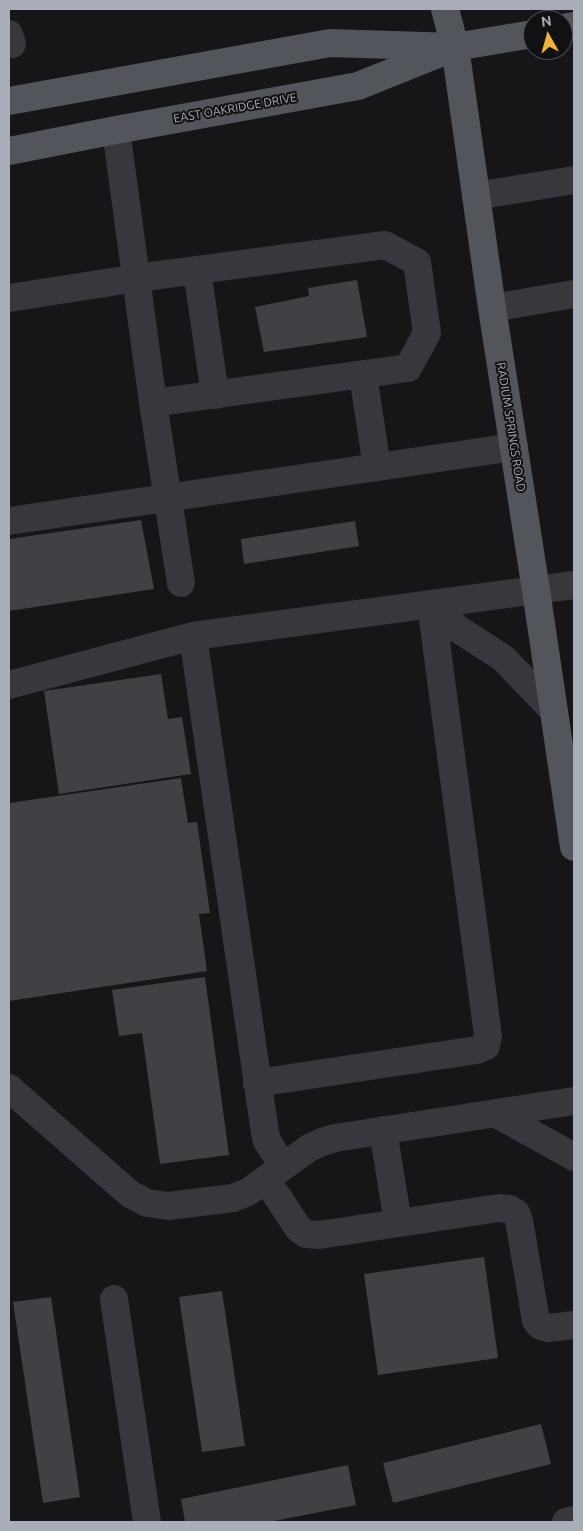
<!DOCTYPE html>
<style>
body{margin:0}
#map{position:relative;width:583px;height:1531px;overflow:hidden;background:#161618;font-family:Ubuntu,sans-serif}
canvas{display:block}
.frame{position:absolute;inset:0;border:10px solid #a8adb8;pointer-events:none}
.north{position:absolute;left:523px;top:10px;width:50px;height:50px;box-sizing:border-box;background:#111113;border:1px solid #4d4f55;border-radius:50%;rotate:353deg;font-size:14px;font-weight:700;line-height:20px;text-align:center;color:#a8adb8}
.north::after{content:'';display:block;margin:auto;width:18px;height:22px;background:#f2b134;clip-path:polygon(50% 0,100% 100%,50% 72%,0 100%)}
</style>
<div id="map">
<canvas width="583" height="1531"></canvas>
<div class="frame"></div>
<div class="north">N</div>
</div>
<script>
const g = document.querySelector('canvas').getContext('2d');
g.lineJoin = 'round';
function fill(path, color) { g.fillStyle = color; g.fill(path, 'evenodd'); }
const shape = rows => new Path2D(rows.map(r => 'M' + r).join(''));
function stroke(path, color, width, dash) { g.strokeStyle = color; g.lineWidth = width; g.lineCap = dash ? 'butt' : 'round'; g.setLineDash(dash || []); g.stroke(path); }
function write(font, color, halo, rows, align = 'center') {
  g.font = font + ' Ubuntu,sans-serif'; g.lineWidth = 4; g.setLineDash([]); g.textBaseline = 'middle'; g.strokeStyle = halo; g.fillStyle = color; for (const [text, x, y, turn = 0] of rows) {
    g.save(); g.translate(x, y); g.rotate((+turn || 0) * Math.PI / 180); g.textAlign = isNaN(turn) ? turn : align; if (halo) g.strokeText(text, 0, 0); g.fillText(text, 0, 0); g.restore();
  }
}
fill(shape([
 [357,280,367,337,264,352,255,307,309,296,308,288],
 [141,520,154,589,9,611,9,539],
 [355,521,359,546,244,564,241,539],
 [161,674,168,719,182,717,191,774,59,794,44,691],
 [181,778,188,823,197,822,210,913,199,914,207,971,9,1001,9,803],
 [205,977,229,1155,160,1164,142,1033,119,1036,112,990],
 [484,1257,498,1358,378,1375,364,1274],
 [222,1291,245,1446,202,1452,179,1297],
 [51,1297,80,1497,43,1503,13,1302],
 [541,1424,551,1464,393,1503,383,1463],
 [348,1465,356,1505,269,1522,185,1522,181,1499]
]), '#404145');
stroke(shape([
 [9,34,12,44],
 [116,130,153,403,181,583],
 [476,196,574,180],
 [197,270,215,395],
 [9,298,137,278,385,245,417,262,427,333,408,368,153,403],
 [492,308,574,294],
 [363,375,377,467],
 [9,521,514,447],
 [439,603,455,627,503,658,554,711],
 [193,636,265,1133,267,1141,283,1166],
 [9,685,193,636,574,585],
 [257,1083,477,1050,486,1046,488,1036,431,604],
 [9,1088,130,1194,147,1203,168,1206,233,1198,248,1192,309,1148,322,1142,335,1138,574,1101],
 [495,1113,574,1157],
 [383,1130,398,1223],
 [266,1179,298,1228,306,1234,319,1235,499,1208,509,1209,516,1213,519,1220,536,1321,541,1326,548,1328,574,1325],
 [114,1299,147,1522],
 [566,1522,574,1520]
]), '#37383d', 28);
stroke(shape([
 [445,9,455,47,492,308,536,590,574,847],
 [563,28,574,26],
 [9,101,330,43,455,47,533,34],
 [9,151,116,130,358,86,445,51]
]), '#53555c', 28);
write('12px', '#a8adb8', '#111113', [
 ["EAST OAKRIDGE DRIVE",235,108,-10],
 ["RADIUM SPRINGS ROAD",511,427,81]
]);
</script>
